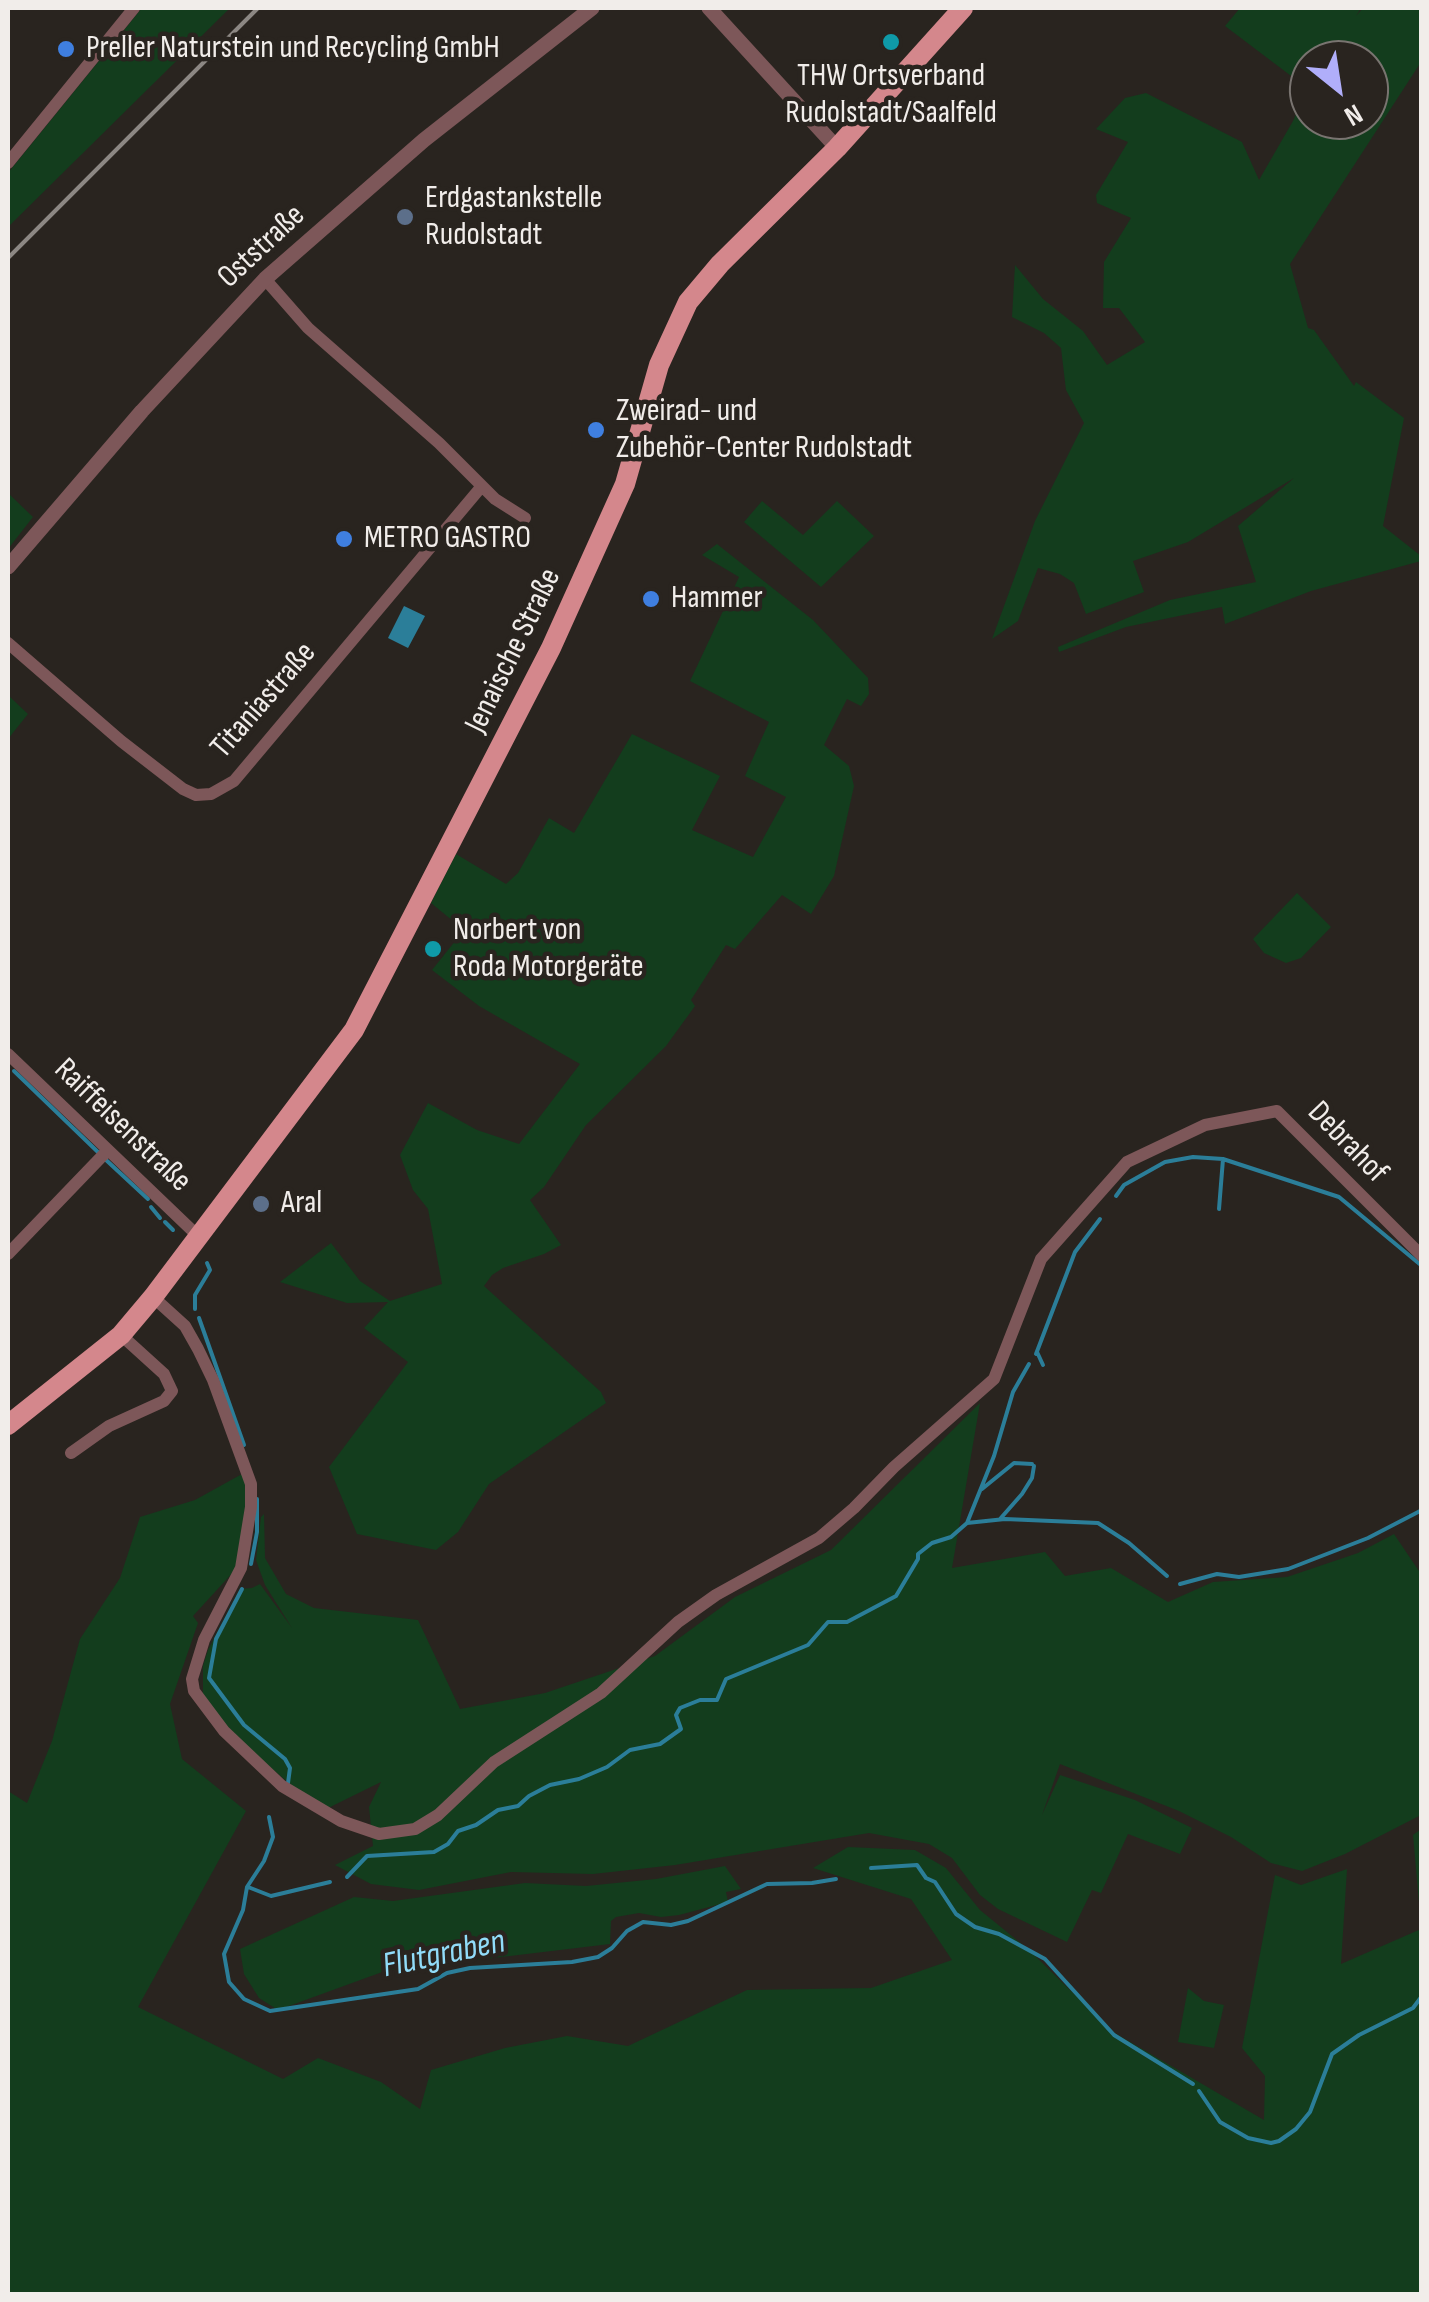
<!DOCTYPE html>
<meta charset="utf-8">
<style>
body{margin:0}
#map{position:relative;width:1429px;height:2302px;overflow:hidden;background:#29241f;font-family:"Sofia Sans Condensed",sans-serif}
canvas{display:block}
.frame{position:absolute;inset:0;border:10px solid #f1edea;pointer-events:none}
.north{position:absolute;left:1289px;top:40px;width:100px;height:100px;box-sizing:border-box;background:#29241f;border:2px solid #797470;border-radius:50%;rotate:150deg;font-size:28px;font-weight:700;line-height:40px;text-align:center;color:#f1edea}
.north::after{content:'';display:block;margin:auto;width:35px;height:45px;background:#b0aefa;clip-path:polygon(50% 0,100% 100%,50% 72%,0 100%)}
</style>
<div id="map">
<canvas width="1429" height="2302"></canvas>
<div class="frame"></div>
<div class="north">N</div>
</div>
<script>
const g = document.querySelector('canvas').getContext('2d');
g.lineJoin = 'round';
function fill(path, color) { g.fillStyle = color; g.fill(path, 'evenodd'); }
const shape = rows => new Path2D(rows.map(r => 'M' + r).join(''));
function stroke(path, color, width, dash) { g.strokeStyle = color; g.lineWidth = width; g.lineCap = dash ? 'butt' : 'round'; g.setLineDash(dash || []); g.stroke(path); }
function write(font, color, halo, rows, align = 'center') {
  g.font = font + ' "Sofia Sans Condensed",sans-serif'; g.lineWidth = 9; g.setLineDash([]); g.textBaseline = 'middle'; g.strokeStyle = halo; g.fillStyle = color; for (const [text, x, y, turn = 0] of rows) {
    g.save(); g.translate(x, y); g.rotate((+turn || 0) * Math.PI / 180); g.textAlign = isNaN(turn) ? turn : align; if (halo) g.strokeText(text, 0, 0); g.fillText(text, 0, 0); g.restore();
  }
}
fill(shape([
 [142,8,230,8,8,227,8,173],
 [1240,8,1361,8,1356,16,1363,8,1421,8,1421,62,1290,264,1308,328,1314,330,1354,386,1356,382,1404,418,1383,526,1421,556,1421,561,1311,591,1225,624,1222,607,1126,627,1059,652,1058,647,1170,600,1256,582,1238,526,1294,478,1188,542,1133,561,1144,592,1086,614,1074,583,1060,574,1038,568,1018,621,992,639,1035,521,1084,423,1066,390,1061,348,1044,333,1012,317,1015,265,1043,299,1083,331,1107,365,1145,342,1119,308,1103,308,1104,262,1131,218,1097,203,1096,195,1128,142,1096,129,1125,98,1146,93,1242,142,1259,180,1293,121,1307,88,1225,26],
 [1309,60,1369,60,1369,120,1309,120],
 [8,493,33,517,8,549],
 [762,501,803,535,837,501,874,536,821,587,744,522],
 [717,544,813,620,868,678,869,694,861,706,847,699,824,745,849,766,854,786,834,876,811,914,782,895,735,949,726,945,691,1000,695,1006,666,1046,586,1125,544,1187,530,1200,561,1245,544,1254,503,1268,492,1275,484,1286,601,1392,606,1403,489,1484,458,1532,436,1550,357,1534,329,1467,408,1362,364,1328,388,1302,347,1303,280,1282,331,1243,360,1281,390,1301,442,1284,428,1209,413,1190,400,1155,428,1103,477,1130,519,1144,580,1064,479,1006,432,970,464,930,431,903,456,854,506,884,518,873,549,818,574,833,632,734,720,776,692,830,753,857,786,797,745,776,769,722,690,681,739,577,702,555],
 [8,695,28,714,8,739],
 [1297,893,1331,927,1301,958,1286,963,1264,953,1253,939],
 [980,1403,952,1568,1045,1552,1065,1576,1111,1568,1168,1602,1213,1582,1287,1577,1358,1553,1394,1534,1421,1574,1421,1815,1345,1854,1302,1871,1271,1863,1231,1837,1179,1811,1060,1764,1042,1815,1060,1775,1135,1800,1192,1828,1180,1854,1128,1834,1101,1893,1092,1890,1067,1942,998,1909,980,1895,952,1858,929,1844,869,1833,675,1865,593,1874,511,1872,419,1890,371,1884,335,1865,373,1846,369,1807,381,1782,322,1811,231,1734,203,1695,203,1666,208,1650,240,1589,252,1588,260,1584,292,1628,265,1585,256,1560,261,1517,264,1514,265,1558,286,1594,314,1608,418,1620,460,1709,545,1693,655,1656,735,1597,831,1550],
 [242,1474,247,1487,246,1505,236,1569,193,1616,198,1623,170,1704,182,1759,246,1811,138,2007,283,2079,318,2058,381,2082,420,2109,431,2070,505,2048,567,2036,628,2046,747,1990,871,1988,952,1960,911,1899,813,1868,848,1847,915,1850,946,1868,980,1910,1029,1950,1113,2032,1264,2120,1265,2076,1242,2048,1275,1875,1301,1885,1347,1869,1341,1964,1421,1929,1421,2294,8,2294,8,1791,27,1803,52,1741,80,1639,120,1578,140,1517,195,1500],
 [1421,1829,1421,1925,1413,1835],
 [725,1866,741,1889,726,1892,728,1902,679,1915,661,1917,639,1913,616,1917,611,1921,610,1944,385,1971,278,2010,259,1998,244,1974,240,1949,354,1897,393,1901,525,1883,586,1886,656,1879],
 [1188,1988,1204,2001,1224,2005,1214,2048,1178,2042]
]), '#133d1d');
fill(shape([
 [404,606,425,616,408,648,388,638]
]), '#2b7e99');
stroke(shape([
 [14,1071,100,1154],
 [105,1159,148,1199],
 [1116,1196,1124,1185,1165,1162,1193,1157,1223,1159,1339,1197,1422,1266],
 [151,1207,160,1218],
 [1219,1209,1223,1159],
 [165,1222,173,1230],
 [195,1309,195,1295,210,1270,207,1263],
 [199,1318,244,1445],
 [1037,1352,1043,1365],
 [1036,1354,1075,1252,1100,1219],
 [982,1489,1014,1463,1032,1464],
 [1000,1519,1022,1494,1032,1478,1034,1466],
 [967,1523,1005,1519,1098,1523,1129,1543,1167,1576],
 [251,1564,257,1532,257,1499],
 [1180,1584,1217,1574,1239,1577,1288,1569,1368,1538,1422,1510],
 [242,1589,216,1639,209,1678,244,1725,285,1759,290,1768,288,1783],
 [269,1817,273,1837,264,1861,247,1887,243,1910,224,1954,229,1982,244,1999,270,2011,418,1989,447,1973,470,1968,572,1962,598,1957,612,1948,627,1931,643,1922,671,1925,688,1921,767,1884,812,1883,836,1879],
 [871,1868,917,1865,926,1878,935,1882,956,1914,975,1927,999,1934,1045,1959,1114,2035,1193,2084],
 [347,1877,367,1856,434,1852,448,1844,458,1831,476,1825,498,1810,518,1806,529,1796,550,1785,579,1779,607,1767,630,1750,660,1744,681,1729,676,1715,680,1708,700,1700,717,1700,726,1679,808,1645,828,1622,847,1622,896,1596,918,1559,918,1554,932,1543,951,1537,967,1523,994,1456,1013,1392,1029,1364],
 [248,1887,271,1896,330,1882],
 [1199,2091,1220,2122,1248,2138,1271,2143,1279,2141,1296,2129,1310,2112,1332,2054,1359,2035,1413,2008,1422,1996]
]), '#2b7e99', 4);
stroke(shape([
 [8,163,134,8],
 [265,279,308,328,439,443,495,499,525,518],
 [8,643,121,741,183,789,196,795,211,794,234,781,482,486],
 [8,1054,199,1237],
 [8,1254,108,1150],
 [153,1297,185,1326,198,1349,213,1380,251,1484,251,1507,241,1568,204,1640,192,1679,194,1691,224,1731,282,1786,341,1821,379,1834,415,1829,438,1815,494,1762,601,1693,678,1622,716,1595,819,1538,854,1508,894,1467,994,1379,1041,1259,1127,1162,1205,1125,1277,1111,1422,1256],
 [71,1453,109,1426,164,1401,172,1391,164,1374,121,1335]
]), '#7d5759', 12);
stroke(shape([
 [709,8,837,148],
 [8,567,142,411,265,279,424,140,592,8]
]), '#7d5759', 15);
stroke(shape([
 [8,1425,121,1335,153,1297,354,1030,551,648,625,484,659,365,688,302,720,264,837,148,963,8]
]), '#d4878c', 20);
stroke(shape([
 [8,258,258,8]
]), '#8c8783', 4);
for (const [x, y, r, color] of [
 [891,42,10,"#0f9aa8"],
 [66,49,10,"#3f7fe0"],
 [405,217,10,"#5c6f8a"],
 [596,430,10,"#3f7fe0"],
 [344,539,10,"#3f7fe0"],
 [651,599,10,"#3f7fe0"],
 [433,949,10,"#0f9aa8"],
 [261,1204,10,"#5c6f8a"]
]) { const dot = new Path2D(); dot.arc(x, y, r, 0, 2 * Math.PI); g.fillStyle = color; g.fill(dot); stroke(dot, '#29241f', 4); }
write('32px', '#f1edea', '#29241f', [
 ["Preller Naturstein und Recycling GmbH",86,49],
 ["THW Ortsverband",891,77,"center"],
 ["Rudolstadt/Saalfeld",891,114,"center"],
 ["Erdgastankstelle",425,199],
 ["Rudolstadt",425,236],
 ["Zweirad- und",616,412],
 ["Zubehör-Center Rudolstadt",616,449],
 ["METRO GASTRO",364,539],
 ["Hammer",671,599],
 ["Norbert von",453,931],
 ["Roda Motorgeräte",453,968],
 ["Aral",281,1204]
], 'left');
write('32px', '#f1edea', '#29241f', [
 ["Oststraße",262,247,-43],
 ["Jenaische Straße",514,651,-64],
 ["Titaniastraße",264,701,-49],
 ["Raiffeisenstraße",122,1126,44],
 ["Debrahof",1347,1143,46]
]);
write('italic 35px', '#91dcf9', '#29241f', [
 ["Flutgraben",444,1955,-12]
]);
</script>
